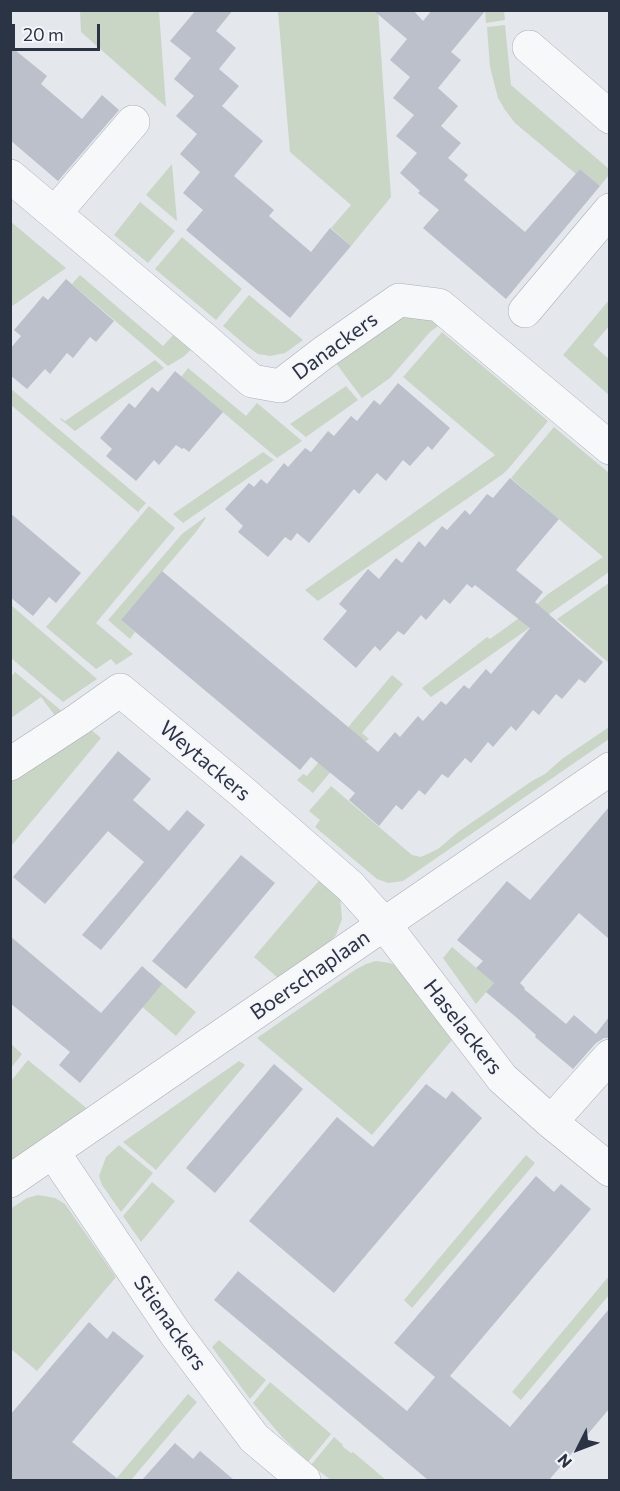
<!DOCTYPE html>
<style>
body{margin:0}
#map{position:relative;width:620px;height:1491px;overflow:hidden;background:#e4e7ec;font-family:Commissioner,sans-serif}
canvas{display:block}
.frame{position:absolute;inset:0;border:12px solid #2b3445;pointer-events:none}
.north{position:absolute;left:548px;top:1419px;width:60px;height:60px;-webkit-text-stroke:4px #f4f6f9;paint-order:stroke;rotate:228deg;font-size:16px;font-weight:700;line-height:24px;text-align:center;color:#2b3445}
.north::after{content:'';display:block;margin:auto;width:21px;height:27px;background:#2b3445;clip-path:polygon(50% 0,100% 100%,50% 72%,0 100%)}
.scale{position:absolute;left:12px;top:24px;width:88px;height:27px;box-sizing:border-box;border:3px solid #2b3445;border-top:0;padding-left:8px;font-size:18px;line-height:21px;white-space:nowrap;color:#2b3445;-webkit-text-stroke:4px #f4f6f9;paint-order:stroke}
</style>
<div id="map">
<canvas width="620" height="1491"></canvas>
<div class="frame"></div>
<div class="north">N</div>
<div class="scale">20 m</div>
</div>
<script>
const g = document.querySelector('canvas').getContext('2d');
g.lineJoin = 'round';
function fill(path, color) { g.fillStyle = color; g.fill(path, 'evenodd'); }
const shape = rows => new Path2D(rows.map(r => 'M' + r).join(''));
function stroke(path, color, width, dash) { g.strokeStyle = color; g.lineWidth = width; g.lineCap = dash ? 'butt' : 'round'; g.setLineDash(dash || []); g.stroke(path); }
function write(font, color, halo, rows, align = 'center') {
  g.font = font + ' Commissioner,sans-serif'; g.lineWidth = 4.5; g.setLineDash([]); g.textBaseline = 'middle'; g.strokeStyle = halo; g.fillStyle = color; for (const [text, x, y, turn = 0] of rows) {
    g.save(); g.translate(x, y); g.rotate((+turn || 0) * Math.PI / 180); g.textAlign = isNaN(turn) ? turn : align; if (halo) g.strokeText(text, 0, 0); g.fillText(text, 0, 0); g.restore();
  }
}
fill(shape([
 [80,11,159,11,166,107,81,32],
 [278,11,378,11,391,197,351,246,331,228,351,205,290,152],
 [485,11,504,11,505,20,486,23],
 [505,25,511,85,609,169,609,175,600,186,580,169,576,174,515,123,505,110,498,98,490,67,487,27],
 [172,164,177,221,146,195],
 [140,202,175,231,148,263,114,235],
 [10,221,66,268,11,307,10,307],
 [182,237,242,289,216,320,155,269],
 [80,275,163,346,175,333,193,348,183,357,168,366,72,284],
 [249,295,303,340,285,353,270,356,258,354,248,347,223,326],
 [609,300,609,326,593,345,609,359,609,395,563,355],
 [400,313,445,323,438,326,430,332,390,378,362,398,332,358],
 [442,332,548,421,509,468,503,474,318,601,305,590,495,455,403,377],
 [155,360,164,368,75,431,60,419,61,418,65,421],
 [188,368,246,416,257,403,302,441,277,458,181,377],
 [346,386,358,400,306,437,290,424],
 [10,388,146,503,138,512,11,405],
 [554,427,609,473,609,572,431,697,422,688,487,637,490,639,533,608,548,594,603,557,511,478],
 [263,452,274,460,183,523,173,514],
 [149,506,175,528,96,623,133,654,116,665,111,659,96,669,46,627],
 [205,517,206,518,196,532,121,620,135,632,130,639,108,620,182,534],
 [609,583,609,663,557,619],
 [11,605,97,679,63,702,11,658],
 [15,672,63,712,56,717,41,697,11,718,11,677],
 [392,675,403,684,362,733,369,739,342,758,313,793,297,780,303,774,307,776],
 [85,725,101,738,12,845,10,843,10,777],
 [609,727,609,739,403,881,388,883,377,879,315,827,320,820,309,811,331,786,412,855,421,857,438,849,458,832,532,781,545,774,562,759],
 [323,876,340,897,342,919,336,935,331,941,279,979,254,957],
 [452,947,494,983,476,1004,443,958],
 [376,961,390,963,395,965,420,996,452,1040,372,1135,257,1038,355,970,366,964],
 [150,973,196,1012,176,1036,140,1005],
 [11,1044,22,1054,11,1068],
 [28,1060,90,1111,11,1166,11,1081],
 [239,1061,245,1065,156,1170,123,1142],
 [119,1145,153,1173,121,1212,102,1185,99,1176,106,1157],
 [526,1155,535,1163,412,1308,404,1300],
 [152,1182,175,1201,141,1242,123,1216],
 [38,1195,55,1198,65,1204,116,1277,37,1371,11,1349,10,1209,27,1198],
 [609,1276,609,1295,521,1400,512,1392],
 [219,1340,266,1380,250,1399,212,1347],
 [270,1382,331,1434,308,1462,282,1437,253,1403],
 [188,1394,197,1402,131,1480,115,1480],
 [334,1437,343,1445,342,1446,351,1453,353,1452,386,1480,331,1480,311,1465]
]), '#c9d6c5');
fill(shape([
 [196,10,233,10,216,31,236,48,219,69,239,86,222,106,263,141,234,176,274,210,269,216,311,252,330,228,351,246,290,318,186,230,203,210,183,193,200,172,180,154,197,134,176,116,194,96,174,79,191,58,170,41],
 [373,10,413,10,423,21,432,10,486,10,451,52,461,60,438,88,458,106,441,126,461,143,448,158,468,175,464,180,525,232,580,169,600,186,506,299,423,228,439,210,418,193,420,191,400,173,417,153,396,136,414,115,393,98,410,77,390,60,407,39],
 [10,46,47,76,41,84,82,119,102,95,119,110,58,181,10,140],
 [66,279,114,321,96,342,90,337,73,358,67,353,50,374,45,369,27,389,10,375,10,349,21,336,14,330,43,296,48,300],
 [175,371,223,412,189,452,184,448,182,449,176,445,159,465,154,460,136,481,106,456,112,449,100,438,129,403,135,408,152,387,158,392],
 [398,383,450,428,432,450,428,446,410,466,403,460,386,481,377,473,359,494,354,489,309,543,297,533,291,541,285,537,268,557,238,532,243,526,225,509,249,483,254,487,261,479,267,484,284,463,288,467,305,448,311,452,328,431,334,436,351,416,357,421,374,400,380,405],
 [510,478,559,519,516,570,543,592,535,602,603,662,585,683,579,679,562,699,556,694,539,715,533,710,516,731,511,726,493,747,488,742,471,763,465,758,448,778,442,774,425,795,419,790,402,810,396,805,379,826,349,800,355,793,311,757,300,770,121,620,162,571,378,752,395,732,400,737,418,716,423,721,441,701,446,705,464,685,469,689,486,669,491,674,530,628,475,585,472,588,467,584,450,604,444,599,426,620,421,615,404,635,398,631,380,651,375,646,356,668,323,639,347,611,339,604,368,569,379,579,396,558,402,563,419,541,425,547,442,526,447,530,465,510,470,515,487,494,493,498],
 [10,513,81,573,56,603,49,597,33,616,10,597],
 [118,751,151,779,133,800,169,831,187,810,205,825,101,950,82,935,144,862,108,831,45,904,13,877],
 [609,807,609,939,579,913,520,983,525,988,524,989,566,1024,574,1015,596,1034,609,1017,609,1038,604,1038,596,1043,573,1069,535,1037,536,1035,517,1018,486,992,494,983,476,968,483,961,457,940,507,881,530,900],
 [241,855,275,883,186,989,152,961],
 [10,936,101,1013,142,966,162,984,80,1083,59,1065,70,1052,10,1003],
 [274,1064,303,1089,215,1193,186,1168],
 [426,1084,446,1099,452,1091,482,1118,334,1293,249,1221,337,1117,373,1147],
 [536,1176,554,1192,561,1184,591,1209,450,1376,510,1427,609,1309,609,1409,549,1480,428,1480,214,1300,238,1271,407,1411,435,1377,394,1343],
 [89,1322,107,1339,113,1331,144,1356,72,1442,119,1480,10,1480,10,1415],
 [175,1443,193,1459,200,1451,234,1480,142,1480]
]), '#bbc0ca');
const minor = shape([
 [529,47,610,117],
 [10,176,204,339,252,381,280,386,323,353,399,300,439,305,610,448],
 [55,213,133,122],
 [525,311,610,210],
 [10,764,79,719,120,690,240,790,350,886,384,924,502,1078,551,1122,610,1170],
 [551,1122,610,1056],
 [53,1152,175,1333,254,1438,304,1480],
 [10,1181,610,769]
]);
stroke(minor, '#a9aeb7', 34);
stroke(minor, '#f7f8fa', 33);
write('21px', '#2b3445', '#f4f6f9', [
 ["Danackers",335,346,-36],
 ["Weytackers",205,761,40],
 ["Boerschaplaan",310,975,-35],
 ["Haselackers",463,1027,52],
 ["Stienackers",170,1323,55]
]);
</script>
